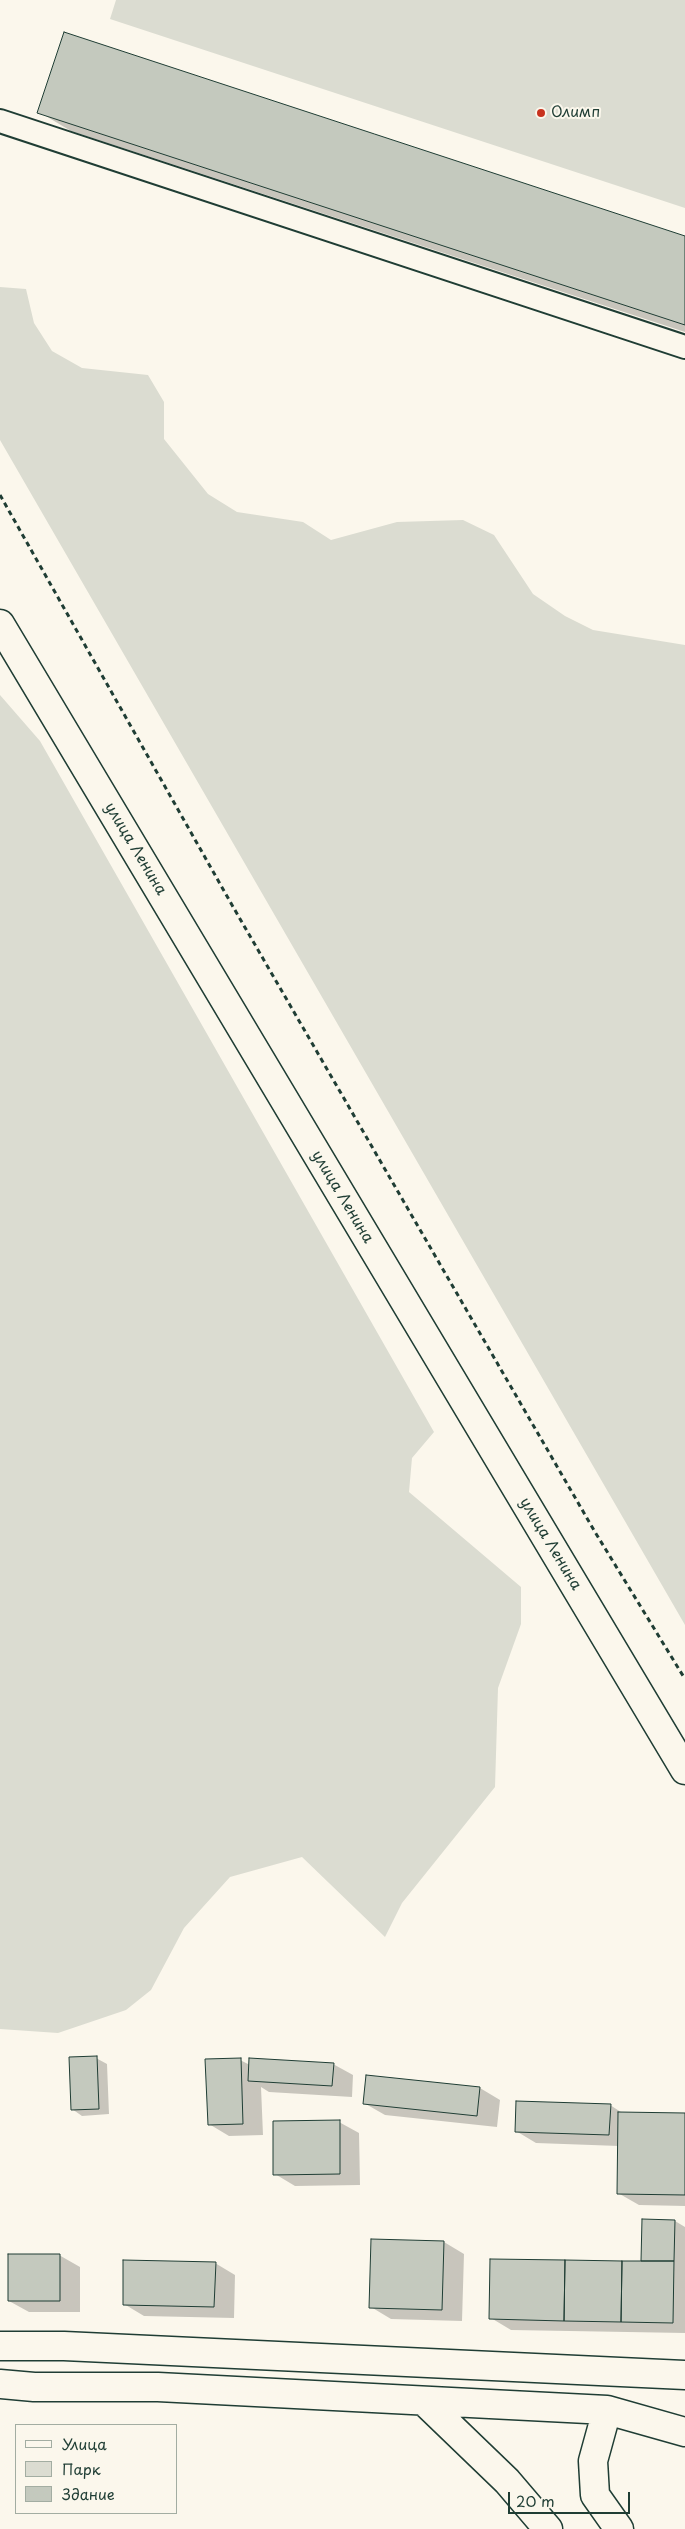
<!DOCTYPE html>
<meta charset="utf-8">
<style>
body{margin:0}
#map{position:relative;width:685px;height:2529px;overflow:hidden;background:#fbf7ec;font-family:"Playpen Sans",sans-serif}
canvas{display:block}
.legend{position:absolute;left:15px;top:2424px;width:162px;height:90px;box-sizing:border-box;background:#fbf7ec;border:1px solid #a3ada2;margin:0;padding:6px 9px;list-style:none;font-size:15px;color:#1f3d34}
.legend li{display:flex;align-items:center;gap:10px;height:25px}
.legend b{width:25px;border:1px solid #a3ada2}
.scale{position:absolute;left:508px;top:2492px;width:122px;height:22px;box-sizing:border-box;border:2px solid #1f3d34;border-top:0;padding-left:6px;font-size:15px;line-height:18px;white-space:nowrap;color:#1f3d34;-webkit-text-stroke:4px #fbf7ec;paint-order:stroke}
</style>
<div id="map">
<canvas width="685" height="2529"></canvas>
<ul class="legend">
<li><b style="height:6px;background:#fbf7ec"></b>Улица</li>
<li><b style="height:14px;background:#dbdcd1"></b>Парк</li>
<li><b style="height:14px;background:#c4c9be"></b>Здание</li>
</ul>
<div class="scale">20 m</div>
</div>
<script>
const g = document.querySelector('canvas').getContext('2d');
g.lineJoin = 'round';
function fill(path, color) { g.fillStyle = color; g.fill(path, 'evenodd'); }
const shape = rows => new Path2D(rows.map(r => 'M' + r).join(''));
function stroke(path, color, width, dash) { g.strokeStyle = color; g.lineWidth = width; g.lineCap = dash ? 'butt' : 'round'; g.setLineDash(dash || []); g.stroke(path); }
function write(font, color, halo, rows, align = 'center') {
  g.font = font + ' "Playpen Sans",sans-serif'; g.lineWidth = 4; g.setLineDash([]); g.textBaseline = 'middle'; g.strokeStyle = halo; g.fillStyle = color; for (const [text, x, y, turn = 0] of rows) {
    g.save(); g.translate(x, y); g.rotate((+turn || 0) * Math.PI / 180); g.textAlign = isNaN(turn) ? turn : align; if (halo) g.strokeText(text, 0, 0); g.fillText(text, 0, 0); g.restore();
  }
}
fill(shape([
 [116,0,685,0,685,208,110,19],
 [0,287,26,289,34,323,52,351,82,368,148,375,164,402,164,439,208,494,237,512,303,522,331,540,397,522,463,520,494,535,533,594,565,616,593,630,685,645,685,1625,0,440],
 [0,695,40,741,434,1432,412,1458,409,1492,521,1587,521,1624,498,1688,495,1787,402,1903,385,1937,302,1857,230,1877,184,1928,151,1990,126,2010,58,2033,0,2029]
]), '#dbdcd1');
fill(shape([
 [39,112,685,237,685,332,71,131],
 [96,2058,107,2064,109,2114,82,2116,72,2109],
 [240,2060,250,2065,333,2064,353,2075,352,2097,269,2092,261,2087,263,2135,229,2136,209,2124],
 [368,2076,480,2088,500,2100,497,2127,385,2115,364,2103],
 [610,2105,624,2114,685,2114,685,2206,639,2205,618,2193,619,2146,536,2143,516,2131],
 [339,2122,359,2133,360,2185,295,2186,275,2174],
 [675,2221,685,2227,685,2333,511,2330,491,2318,646,2262],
 [373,2240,444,2242,464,2254,462,2321,391,2319,371,2307],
 [59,2255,80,2267,80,2312,29,2312,9,2301],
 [215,2263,235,2275,234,2318,144,2316,124,2304]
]), '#0003');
const building = shape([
 [64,32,685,236,685,325,37,113,64,32],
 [97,2056,99,2109,71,2110,69,2057,97,2056],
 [241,2058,243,2124,208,2125,205,2059,241,2058],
 [249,2058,334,2063,332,2086,248,2081,249,2058],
 [366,2075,480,2087,477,2116,363,2104,366,2075],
 [516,2101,611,2104,609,2135,515,2132,516,2101],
 [618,2112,685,2113,685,2195,617,2194,618,2112],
 [340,2120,340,2174,273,2175,273,2121,340,2120],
 [642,2219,675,2220,674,2261,641,2261,642,2219],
 [371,2239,444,2241,442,2310,369,2308,371,2239],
 [8,2254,60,2254,60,2301,8,2301,8,2254],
 [490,2259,565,2260,564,2321,489,2319,490,2259],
 [123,2260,216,2262,214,2307,123,2305,123,2260],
 [565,2260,622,2261,621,2322,564,2321,565,2260],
 [622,2261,674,2261,673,2323,621,2322,622,2261]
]);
fill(building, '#c4c9be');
stroke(building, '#1f3d34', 1);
const service = shape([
 [0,121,685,347]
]);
const minor = shape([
 [0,2346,64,2346,685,2375],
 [0,2384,34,2387,158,2387,607,2410,685,2432],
 [425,2402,507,2481,548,2529],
 [607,2410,593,2461,595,2495,619,2529]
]);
const secondary = shape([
 [0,624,685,1770]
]);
stroke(service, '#1f3d34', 26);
stroke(minor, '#1f3d34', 31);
stroke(secondary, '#1f3d34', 31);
stroke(shape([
 [0,495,232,905,595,1532,685,1679]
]), '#1f3d34', 3, [5, 4]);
stroke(service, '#fbf7ec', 22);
stroke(minor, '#fbf7ec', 28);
stroke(secondary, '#fbf7ec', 28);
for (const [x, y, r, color] of [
 [541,113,5,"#c8321e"]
]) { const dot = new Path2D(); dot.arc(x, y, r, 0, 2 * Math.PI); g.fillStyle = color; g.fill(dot); stroke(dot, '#fbf7ec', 2); }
write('15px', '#1f3d34', '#fbf7ec', [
 ["Олимп",551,113]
], 'left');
write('15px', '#1f3d34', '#fbf7ec', [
 ["улица Ленина",135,849,59],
 ["улица Ленина",342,1197,59],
 ["улица Ленина",550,1544,59]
]);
</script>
